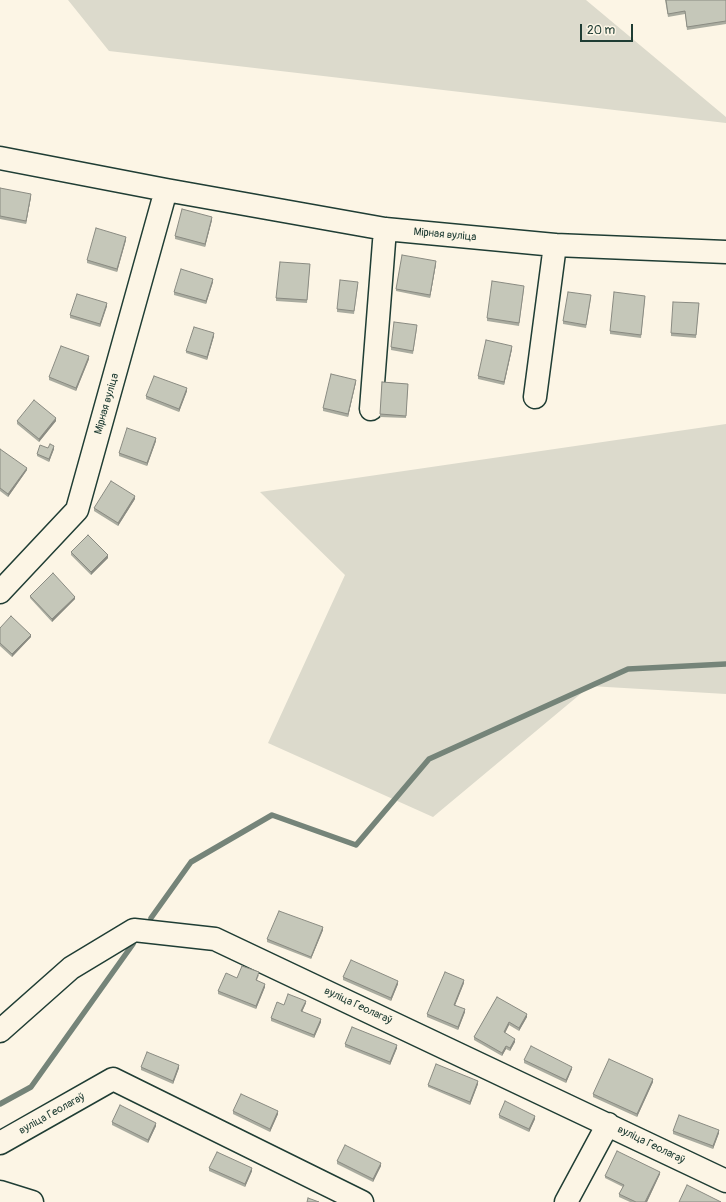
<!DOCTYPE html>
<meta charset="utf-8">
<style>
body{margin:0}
#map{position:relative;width:726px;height:1202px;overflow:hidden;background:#fcf5e5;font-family:Pangolin,sans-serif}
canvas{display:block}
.scale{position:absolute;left:580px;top:24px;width:53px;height:18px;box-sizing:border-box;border:2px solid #1f3d34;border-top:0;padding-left:5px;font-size:12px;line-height:14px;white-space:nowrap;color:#1f3d34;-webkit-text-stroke:3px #fcf5e5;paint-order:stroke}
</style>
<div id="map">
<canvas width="726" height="1202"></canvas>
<div class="scale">20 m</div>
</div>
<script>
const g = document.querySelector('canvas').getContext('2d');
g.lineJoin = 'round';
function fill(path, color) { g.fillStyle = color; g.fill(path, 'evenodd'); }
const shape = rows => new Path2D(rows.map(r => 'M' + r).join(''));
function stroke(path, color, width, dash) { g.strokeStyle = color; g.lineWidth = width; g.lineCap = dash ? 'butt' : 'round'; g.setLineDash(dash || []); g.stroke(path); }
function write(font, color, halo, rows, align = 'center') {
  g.font = font + ' Pangolin,sans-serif'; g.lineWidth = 3; g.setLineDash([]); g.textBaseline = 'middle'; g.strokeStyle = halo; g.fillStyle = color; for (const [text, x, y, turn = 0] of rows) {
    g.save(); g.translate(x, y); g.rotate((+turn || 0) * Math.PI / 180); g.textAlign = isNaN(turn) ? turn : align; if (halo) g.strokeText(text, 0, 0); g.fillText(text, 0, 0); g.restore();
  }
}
fill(shape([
 [68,0,586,0,726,117,726,123,109,51],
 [726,424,726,694,590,686,433,817,268,743,345,575,260,492]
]), '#dcdacc');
stroke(shape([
 [151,918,191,862,272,815,356,845,429,759,628,669,726,664],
 [0,1104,31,1087,133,944]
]), '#758479', 5.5);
const minor = shape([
 [0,158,166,190,385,229,555,245,726,252],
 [535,397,555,245],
 [371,409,385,229],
 [0,592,77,510,166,190],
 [0,1031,71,968,134,930,215,939,726,1181],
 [0,1143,113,1079,362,1202],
 [0,1192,32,1202],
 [566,1202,608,1124]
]);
stroke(minor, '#1f3d34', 25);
stroke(minor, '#fcf5e5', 22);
fill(shape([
 [665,0,726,0,726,24,687,30,685,14,668,17],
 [0,188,31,197,26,224,0,219],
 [212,220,205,247,175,239,175,236],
 [126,240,117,272,87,263,87,260],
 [310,264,307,303,276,301,276,298],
 [436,264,430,298,396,291,396,289],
 [213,282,206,304,174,295,174,292],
 [358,285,354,314,337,312,337,309],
 [524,289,519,326,487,321,487,318],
 [591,298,586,328,563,324,563,321],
 [645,299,641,338,610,334,610,331],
 [699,303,696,338,671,336,671,333],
 [107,306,100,327,70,318,70,315],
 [417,328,413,354,391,350,391,347],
 [214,336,207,360,186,353,186,351],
 [512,349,504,385,478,379,478,376],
 [89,359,76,391,49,380,49,377],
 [356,382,348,417,323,411,323,408],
 [382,382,408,384,406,418,380,417],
 [187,391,179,412,146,399,146,396],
 [17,421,56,421,39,442,17,424],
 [156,441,147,466,119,456,119,453],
 [48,448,54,449,49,462,37,456,37,454],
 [0,449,27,470,8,497,0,491],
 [135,499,118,526,94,511,94,508],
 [71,552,108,558,91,575,71,555],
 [30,596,75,599,52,622,30,598],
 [0,628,31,637,12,657,0,646],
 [323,930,311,959,267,942,267,939],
 [259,975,257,980,265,987,256,1009,218,994,218,991,237,978],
 [343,977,398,984,391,1001,343,980],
 [464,983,455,1005,465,1012,458,1030,427,1017,427,1014],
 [497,997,527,1017,519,1031,509,1025,505,1033,515,1042,510,1051,506,1049,502,1056,474,1040,474,1037],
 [306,1003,302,1012,321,1022,314,1038,271,1021,271,1018,284,1005],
 [345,1044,397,1048,390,1065,345,1047],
 [524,1060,572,1069,566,1083,524,1063],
 [141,1067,179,1068,173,1084,141,1070],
 [653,1082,637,1117,593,1097,593,1094],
 [478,1084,470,1105,428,1087,428,1085],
 [233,1111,278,1114,270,1132,233,1114],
 [499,1115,535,1119,529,1132,499,1118],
 [112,1122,156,1126,148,1143,112,1125],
 [673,1131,719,1133,713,1149,673,1134],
 [337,1161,381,1166,373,1182,337,1164],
 [209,1168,252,1171,245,1187,209,1171],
 [660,1174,647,1202,630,1202,619,1197,619,1194,623,1187,605,1178,605,1176]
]), '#a9ab9f');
fill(shape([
 [31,194,31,197,26,224,26,221],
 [212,217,212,220,205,247,205,244],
 [126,237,126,240,117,272,117,269],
 [436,261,436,264,430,298,430,295],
 [213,279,213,282,206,304,206,301],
 [107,303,107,306,100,327,100,324],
 [214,333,214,336,207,360,207,357],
 [512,346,512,349,504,385,504,382],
 [89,356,89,359,76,391,76,388],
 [356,380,356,382,348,417,348,414],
 [187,388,187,391,179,412,179,409],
 [56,418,56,421,39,442,39,439],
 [156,438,156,441,147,466,147,463],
 [54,446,54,449,49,462,49,459],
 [27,468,27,470,8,497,8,494],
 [135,496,135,499,118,526,118,523],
 [108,555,108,558,91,575,91,572],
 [75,597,75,599,52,622,52,619],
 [31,635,31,637,12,657,12,654],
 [323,927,323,930,311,959,311,957],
 [464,980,464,983,454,1008,454,1005],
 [398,981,398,984,391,1001,391,998],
 [265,984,265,987,256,1009,256,1006],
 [306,1001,306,1003,301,1014,301,1011],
 [465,1009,465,1012,458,1030,458,1027],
 [527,1014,527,1017,519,1031,519,1028],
 [321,1019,321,1022,314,1038,314,1035],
 [509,1022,509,1025,504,1035,504,1032],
 [515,1039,515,1042,510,1051,510,1048],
 [397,1045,397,1048,390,1065,390,1062],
 [506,1046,506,1049,502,1056,502,1053],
 [179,1065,179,1068,173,1084,173,1081],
 [572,1067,572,1069,566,1083,566,1080],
 [653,1079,653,1082,637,1117,637,1114],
 [478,1081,478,1084,470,1105,470,1102],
 [278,1111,278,1114,270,1132,270,1129],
 [535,1116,535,1119,529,1132,529,1129],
 [156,1123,156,1126,148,1143,148,1140],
 [719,1130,719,1133,713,1149,713,1146],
 [381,1163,381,1166,373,1182,373,1179],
 [252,1168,252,1171,245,1187,245,1184],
 [660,1172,660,1174,647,1202,645,1202]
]), '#8a8b82');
const building = shape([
 [666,0,726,0,726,21,687,27,685,11,668,14,666,0],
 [0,188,31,194,26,221,0,216,0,188],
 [182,209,212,217,205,244,175,236,182,209],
 [96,228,126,237,117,269,87,260,96,228],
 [402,255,436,261,430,295,396,289,402,255],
 [280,262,310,264,307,300,276,298,280,262],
 [181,269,213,279,206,301,174,292,181,269],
 [340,280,358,282,354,311,337,309,340,280],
 [492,281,524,286,519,323,487,318,492,281],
 [568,292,591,295,586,325,563,321,568,292],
 [614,292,645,296,641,335,610,331,614,292],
 [77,294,107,303,100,324,70,315,77,294],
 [673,302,699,303,696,335,671,333,673,302],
 [394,322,417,325,413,351,391,347,394,322],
 [194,327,214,333,207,357,186,351,194,327],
 [486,340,512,346,504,382,478,376,486,340],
 [61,346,89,356,76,388,49,377,61,346],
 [331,374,356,380,348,414,323,408,331,374],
 [154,376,187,388,179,409,146,396,154,376],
 [382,382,408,384,406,416,380,414,382,382],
 [34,400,56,418,39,439,17,421,34,400],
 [127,428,156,438,147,463,119,453,127,428],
 [50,444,54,446,49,459,37,454,40,445,48,448,50,444],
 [0,449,27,468,8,494,0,488,0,449],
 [111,481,135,496,118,523,94,508,111,481],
 [88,535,108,555,91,572,71,552,88,535],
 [53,573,75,597,52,619,30,596,53,573],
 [11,616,31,635,12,654,0,643,0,628,11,616],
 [279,911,323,927,311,957,267,939,279,911],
 [351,960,398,981,391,998,343,977,351,960],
 [242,966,259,972,256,980,265,984,256,1006,218,991,226,973,237,978,242,966],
 [445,972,464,980,454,1005,465,1009,458,1027,427,1014,445,972],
 [288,994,306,1001,301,1011,321,1019,314,1035,271,1018,277,1002,284,1005,288,994],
 [497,997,527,1014,519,1028,509,1022,504,1032,515,1039,510,1048,506,1046,502,1053,474,1037,497,997],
 [352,1027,397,1045,390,1062,345,1044,352,1027],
 [531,1046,572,1067,566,1080,524,1060,531,1046],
 [147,1052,179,1065,173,1081,141,1067,147,1052],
 [609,1059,653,1079,637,1114,593,1094,609,1059],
 [436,1064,478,1081,470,1102,428,1085,436,1064],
 [241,1094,278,1111,270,1129,233,1111,241,1094],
 [505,1101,535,1116,529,1129,499,1115,505,1101],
 [120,1105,156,1123,148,1140,112,1122,120,1105],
 [679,1115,719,1130,713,1146,673,1131,679,1115],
 [345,1145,381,1163,373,1179,337,1161,345,1145],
 [617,1151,660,1172,645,1202,636,1202,619,1194,624,1185,605,1176,617,1151],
 [217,1152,252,1168,245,1184,209,1168,217,1152],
 [687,1185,721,1202,679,1202,687,1185],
 [308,1198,319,1202,307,1202,308,1198]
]);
fill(building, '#c5c7b9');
stroke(building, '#8a8b82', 1);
write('11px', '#1f3d34', '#fcf5e5', [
 ["Мірная вуліца",445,235,5],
 ["Мірная вуліца",107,404,-74],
 ["вуліца Геолагаў",358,1006,25],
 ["вуліца Геолагаў",52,1114,-29],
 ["вуліца Геолагаў",651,1145,26]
]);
</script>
